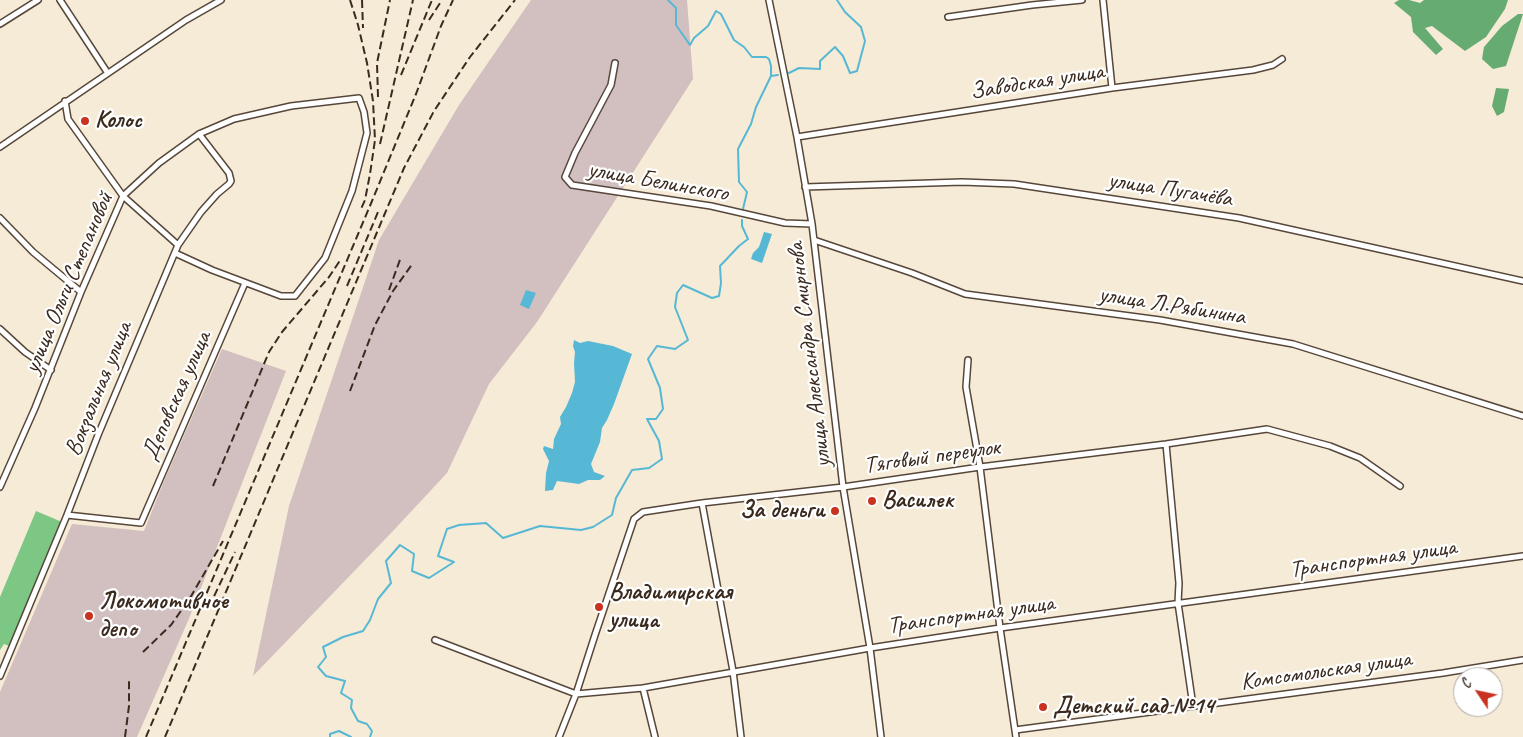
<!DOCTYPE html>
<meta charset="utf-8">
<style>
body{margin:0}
#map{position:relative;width:1523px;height:737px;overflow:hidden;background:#f5ebd6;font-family:Caveat,sans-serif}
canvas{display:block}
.north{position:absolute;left:1453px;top:667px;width:50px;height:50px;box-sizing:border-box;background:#fff;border:1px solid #b1aaa5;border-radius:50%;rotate:304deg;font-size:14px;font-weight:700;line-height:20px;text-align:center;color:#3b2a1e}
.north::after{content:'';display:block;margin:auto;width:18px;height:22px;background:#c8321e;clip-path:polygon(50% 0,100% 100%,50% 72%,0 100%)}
</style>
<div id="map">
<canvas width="1523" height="737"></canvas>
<div class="north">С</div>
</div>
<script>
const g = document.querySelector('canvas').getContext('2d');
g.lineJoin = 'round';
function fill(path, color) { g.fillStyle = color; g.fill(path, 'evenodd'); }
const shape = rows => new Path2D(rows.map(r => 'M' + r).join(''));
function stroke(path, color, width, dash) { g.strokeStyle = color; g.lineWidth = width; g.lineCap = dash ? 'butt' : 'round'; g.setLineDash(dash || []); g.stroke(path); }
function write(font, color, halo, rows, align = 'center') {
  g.font = font + ' Caveat,sans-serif'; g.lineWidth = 4.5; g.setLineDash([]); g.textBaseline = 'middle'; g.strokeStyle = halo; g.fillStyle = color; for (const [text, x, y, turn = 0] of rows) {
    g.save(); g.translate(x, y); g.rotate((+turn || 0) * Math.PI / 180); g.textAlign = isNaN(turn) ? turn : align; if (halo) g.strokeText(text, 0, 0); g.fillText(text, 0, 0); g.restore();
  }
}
fill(shape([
 [531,0,687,0,693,79,537,322,489,384,447,473,392,532,253,676,289,506,379,240,459,105],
 [222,349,286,371,188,621,137,737,0,737,0,692,72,524,144,531,164,481]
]), '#d2bfc0');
fill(shape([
 [36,511,62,522,9,646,4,644,0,650,0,597]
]), '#7dc784');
fill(shape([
 [1399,0,1409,0,1420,3,1424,0,1508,0,1505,9,1486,37,1465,51,1432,26,1425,28,1443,49,1436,55,1413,32,1411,17,1394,3],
 [1518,14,1523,14,1506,66,1493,69,1482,59,1484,47,1502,26],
 [1496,88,1509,89,1504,112,1497,116,1492,106]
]), '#66ac72');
fill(shape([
 [764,232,772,234,762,263,751,259,753,253,759,247],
 [526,290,536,293,529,309,520,305],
 [574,340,580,343,588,341,613,346,632,354,614,404,607,420,602,428,600,442,591,464,594,472,605,476,600,480,588,480,579,484,557,481,553,490,545,491,546,473,549,461,543,449,544,446,553,449,554,439,561,424,560,417,566,407,572,393,575,382,574,363,575,352,573,346]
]), '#56b8d4');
stroke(shape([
 [668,0,676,8,676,25,690,45,694,38,708,26,716,11,721,14,734,40,744,47,752,57,766,57,769,59,771,66,771,76,756,107,751,124,738,149,739,182,747,192,743,209],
 [789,73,799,68,820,69,820,61,835,47,843,56,850,73,857,71,865,41,861,27,845,12,837,0],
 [771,76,778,75],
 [330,737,330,734,339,731,351,737],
 [370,737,372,731,367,724,358,721,351,708,352,700,341,693,345,681,326,676,318,667,326,657,323,647,343,637,363,631,370,620,378,599,391,583,386,561,400,545,414,554,412,571,429,578,454,562,438,556,447,529,459,525,486,523,503,538,540,526,581,530,593,527,612,515,616,498,632,470,649,468,662,459,659,441,647,419,656,419,663,409,660,388,648,359,657,346,675,349,688,340,675,307,677,293,683,285,712,298,719,296,721,283,720,266,739,246,748,239,742,226,742,220]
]), '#56b8d4', 2);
const minor = shape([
 [60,0,107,72],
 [769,0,797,137,812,224,843,487,870,648,881,737],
 [1103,0,1112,88],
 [948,17,1032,5,1082,0],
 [0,24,38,0],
 [615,63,611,85,575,153,565,177,572,185,711,206,785,223,812,224],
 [65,101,68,119,123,196,178,245],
 [797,137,1112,88,1253,70,1273,65,1282,59],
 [0,147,186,20,221,0],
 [805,187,962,182,1014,184,1239,218,1523,281],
 [0,218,33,252,81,292],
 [814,240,912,273,965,294,1160,320,1293,344,1523,416],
 [0,329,25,352,51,370],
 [968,360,966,387,980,467,1000,628,1016,737],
 [1166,444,1179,583,1178,603,1193,706],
 [0,487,35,408,81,292,123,196,159,163,199,134,234,119,291,106,359,98,364,112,367,133,352,191,325,258,295,296,281,296,212,270,175,253],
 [702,503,733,671,741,737],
 [67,515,141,523,245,283],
 [435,640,576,694,643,688,870,648,1000,628,1523,556],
 [0,676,67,515,98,435,178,245,201,212,217,194,229,184,231,181,229,173,199,134],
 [643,688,655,737],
 [1015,730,1443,673,1523,660],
 [559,737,576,694,595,635,634,519,643,512,702,503,843,487,980,467,1166,444,1267,429,1330,446,1360,458,1400,486]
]);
stroke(minor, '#57473a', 8);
stroke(minor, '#fff', 5);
stroke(shape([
 [350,0,358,25,367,63,373,101,375,140,370,174,365,200,360,211],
 [362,0,363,28],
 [429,20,442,0],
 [401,75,432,0],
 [378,97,377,63,390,0],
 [380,144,413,0],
 [347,286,378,212],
 [389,290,401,257],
 [350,391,375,325,393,291,413,263],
 [213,486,269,352,282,332,329,277,341,259],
 [209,607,235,552],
 [143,652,171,625,190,598,223,541],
 [125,737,129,706,129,679],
 [146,737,372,201,416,94,441,26,453,0],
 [165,737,404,168,434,111,470,57,515,0]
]), '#3b2a1e', 2, [8, 4]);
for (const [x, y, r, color] of [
 [85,121,5,"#c8321e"],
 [872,501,5,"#c8321e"],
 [835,511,5,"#c8321e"],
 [599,607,5,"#c8321e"],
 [89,616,5,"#c8321e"],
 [1043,707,5,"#c8321e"]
]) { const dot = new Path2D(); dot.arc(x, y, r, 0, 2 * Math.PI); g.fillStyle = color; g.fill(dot); stroke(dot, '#fff', 2); }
write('24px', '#3b2a1e', '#fff', [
 ["Заводская улица",1037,82,-9],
 ["улица Белинского",658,182,10],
 ["улица Пугачёва",1170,190,9],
 ["улица Ольги Степановой",69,283,-67],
 ["улица Л.Рябинина",1172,306,9],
 ["улица Александра Смирнова",810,355,-97],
 ["Вокзальная улица",99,389,-68],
 ["Деповская улица",177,396,-66],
 ["Тяговый переулок",932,457,-8],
 ["Транспортная улица",1373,559,-8],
 ["Транспортная улица",971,615,-8],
 ["Комсомольская улица",1326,671,-8]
]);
write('bold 24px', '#3b2a1e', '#fff', [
 ["Колос",95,121],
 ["Василек",882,501],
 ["За деньги",825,511,"right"],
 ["Владимирская",609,593],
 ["улица",609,621],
 ["Локомотивное",99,602],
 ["депо",99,630],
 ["Детский сад №14",1053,707]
], 'left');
</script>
